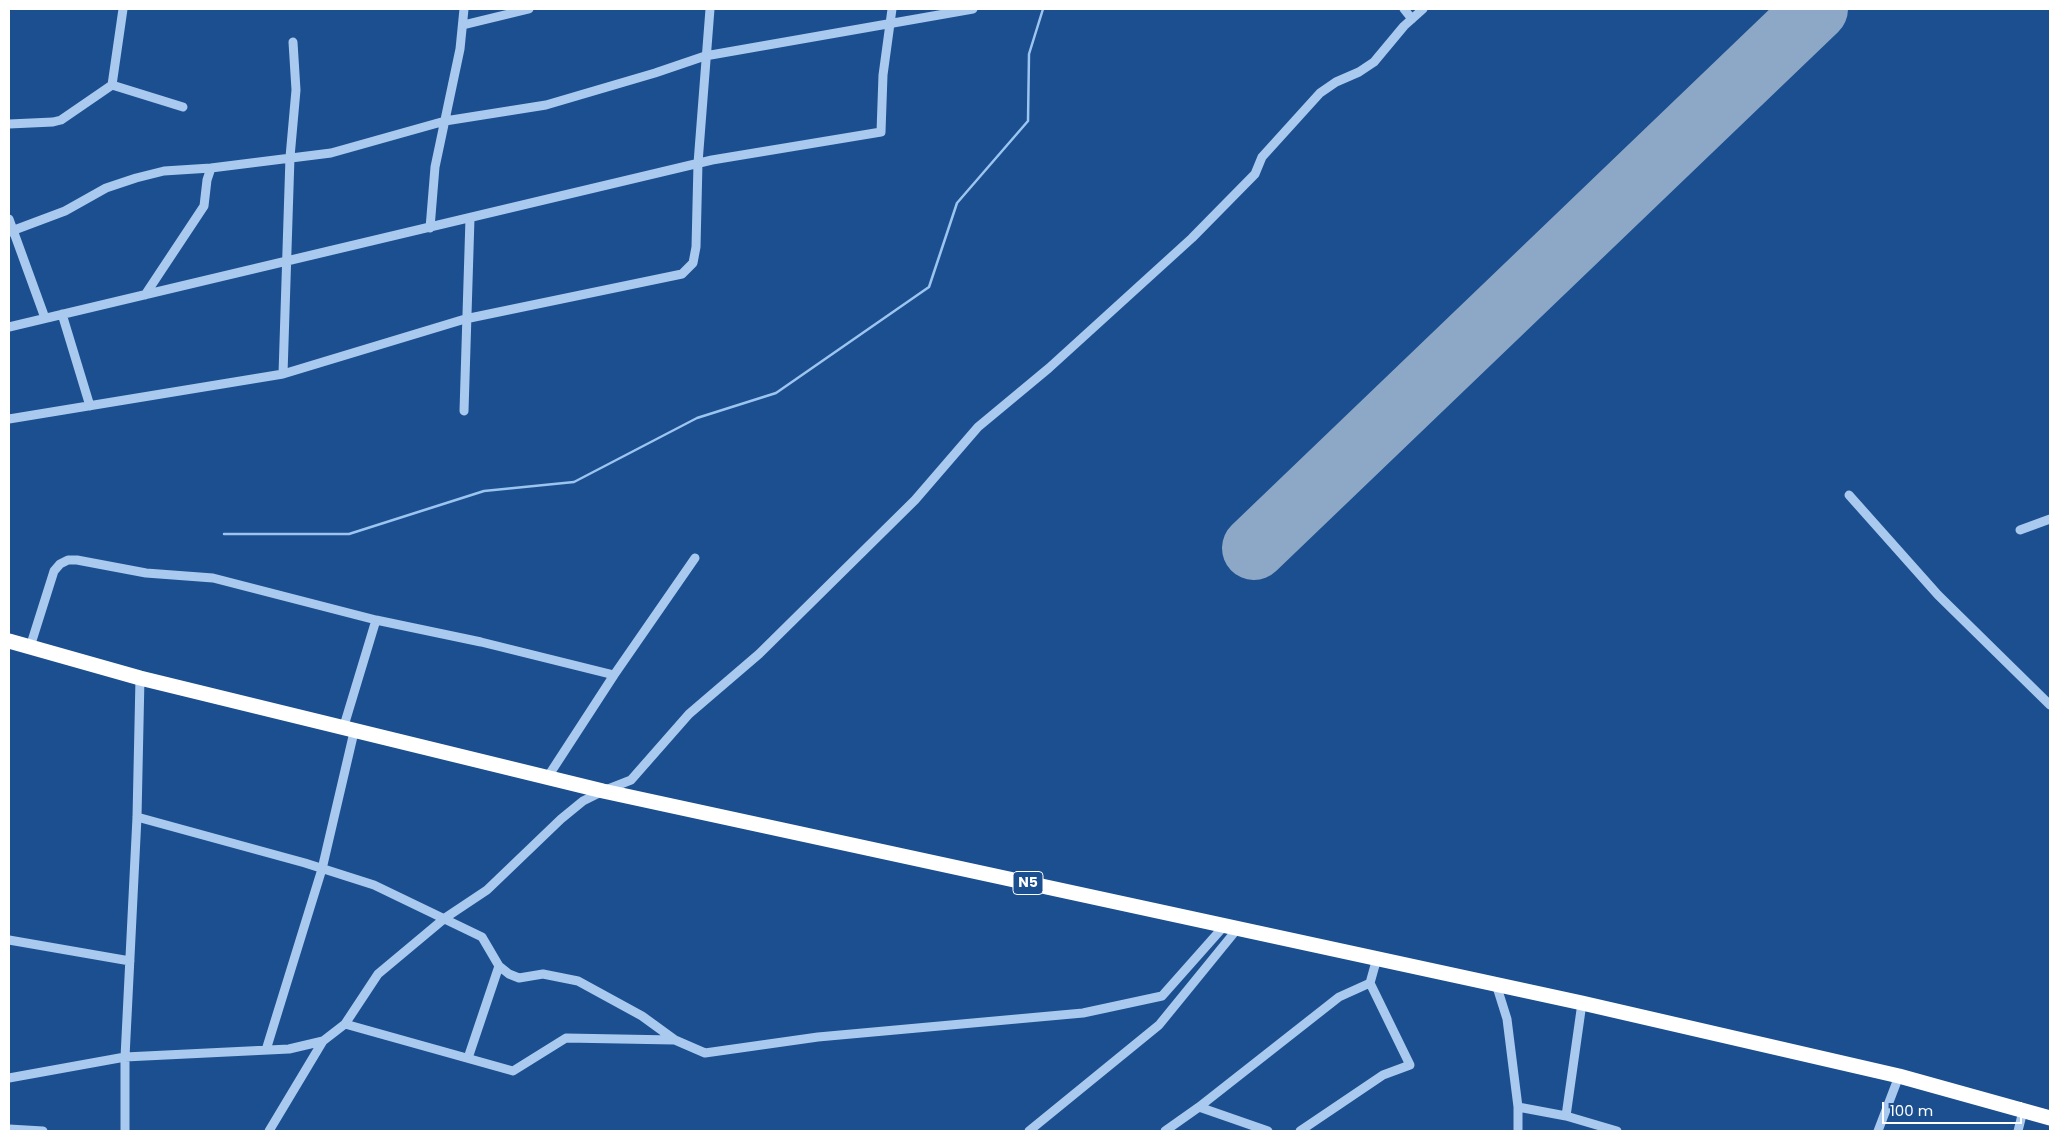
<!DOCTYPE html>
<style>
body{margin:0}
#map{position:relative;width:2059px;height:1140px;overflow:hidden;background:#1b4f8f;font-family:Poppins,sans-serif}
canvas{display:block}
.frame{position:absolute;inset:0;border:10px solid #fff;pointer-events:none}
.scale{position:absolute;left:1882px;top:1102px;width:140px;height:22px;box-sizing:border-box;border:2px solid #fff;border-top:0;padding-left:6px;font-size:15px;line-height:18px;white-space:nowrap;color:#fff;-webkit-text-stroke:4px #1b4f8f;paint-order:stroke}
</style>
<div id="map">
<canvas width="2059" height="1140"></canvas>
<div class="frame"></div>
<div class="scale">100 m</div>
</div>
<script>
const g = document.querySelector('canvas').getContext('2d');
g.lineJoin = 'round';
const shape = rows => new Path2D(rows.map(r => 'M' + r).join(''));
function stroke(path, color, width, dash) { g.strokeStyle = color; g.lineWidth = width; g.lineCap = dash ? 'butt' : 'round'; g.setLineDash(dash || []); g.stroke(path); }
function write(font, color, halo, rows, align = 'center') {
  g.font = font + ' Poppins,sans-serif'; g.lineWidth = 4; g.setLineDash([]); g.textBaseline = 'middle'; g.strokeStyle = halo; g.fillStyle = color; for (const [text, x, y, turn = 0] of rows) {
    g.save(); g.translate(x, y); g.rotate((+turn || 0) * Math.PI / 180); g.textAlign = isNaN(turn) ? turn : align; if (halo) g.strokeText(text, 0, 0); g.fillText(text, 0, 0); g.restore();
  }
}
stroke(shape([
 [224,534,349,534,484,491,574,482,697,418,776,393,929,287,957,203,1028,121,1029,54,1043,9]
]), '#9cc4f0', 2.5);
stroke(shape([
 [1254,548,1816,9]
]), '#8da7c7', 64);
stroke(shape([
 [1404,9,1412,19],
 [463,25,529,9],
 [112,85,123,9],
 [9,124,53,122,61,120,112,85,183,107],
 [9,219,45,318],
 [430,228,435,167,460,49,464,9],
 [9,232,65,211,106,188,136,178,164,171,211,168],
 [145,295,204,206,207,180,211,168,331,153,445,121,546,105,655,73,705,56,973,9],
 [62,314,90,406],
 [9,327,712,160,881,132,883,75,892,9],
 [283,374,290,157,296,90,293,42],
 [464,411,470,218],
 [9,419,283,374,465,319,682,274,693,263,696,247,698,163,710,9],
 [1849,495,1938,595,2050,705],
 [2020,530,2050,519],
 [30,647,54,571,60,564,68,560,77,560,146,573,213,578,376,620,481,642,614,675],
 [343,729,376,620],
 [547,778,614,675,695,558],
 [137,817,305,863,374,885,482,937,499,966,509,974,519,978,543,974,578,981,642,1016,675,1040,705,1053,818,1037,1083,1013,1162,996,1225,925],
 [9,940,130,961],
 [1496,984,1507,1019,1518,1107,1518,1131],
 [1582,1003,1566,1116,1617,1131],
 [345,1024,513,1071,566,1038,674,1040],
 [266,1050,322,869,354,732],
 [468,1058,499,966],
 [9,1078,125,1057,289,1049,323,1041,345,1024,378,974,445,918,487,890,561,819,583,801,603,791,631,780,689,714,759,654,915,500,978,427,1049,368,1192,238,1255,174,1262,157,1320,93,1336,82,1359,72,1374,62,1404,26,1423,9],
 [1199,1107,1268,1131],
 [1518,1107,1566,1116],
 [9,1129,43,1131],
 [125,1131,125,1057,137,817,140,678],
 [269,1131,323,1041],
 [1029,1131,1159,1025,1238,928],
 [1165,1131,1199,1107,1339,997,1370,983,1377,958],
 [1300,1131,1383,1075,1410,1065,1370,983],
 [1878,1131,1899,1076],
 [2018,1131,2023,1111]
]), '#a9c9ee', 9);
stroke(shape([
 [9,641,140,678,603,791,1582,1003,1899,1076,2050,1118]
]), '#fff', 15);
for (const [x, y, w] of [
 [1028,883,30]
]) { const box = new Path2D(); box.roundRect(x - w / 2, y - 11.5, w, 23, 4); g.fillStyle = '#1b4f8f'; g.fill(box); stroke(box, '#fff', 1); }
write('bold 14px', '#fff', null, [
 ["N5",1028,883]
]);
</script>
